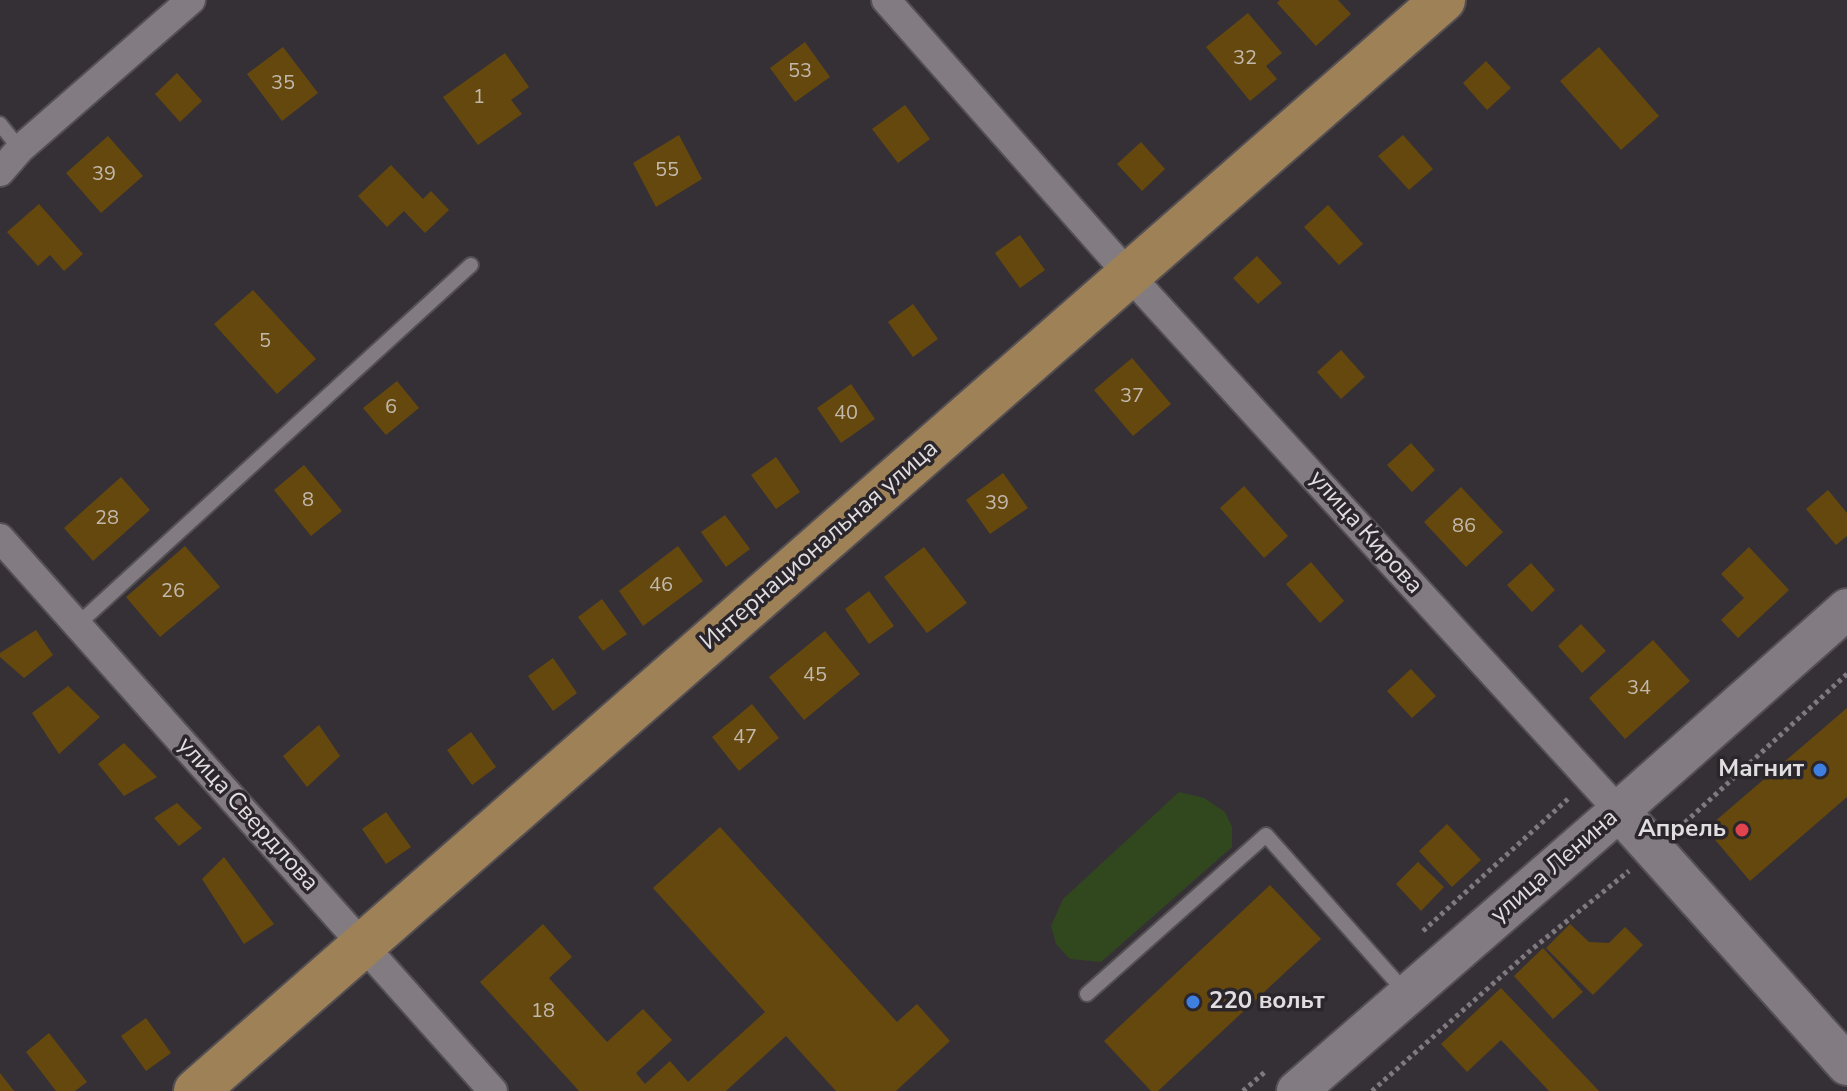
<!DOCTYPE html>
<meta charset="utf-8">
<style>
body{margin:0}
canvas{display:block;background:#353035}
</style>
<canvas width="1847" height="1091"></canvas>
<script>
const g = document.querySelector('canvas').getContext('2d');
g.lineJoin = 'round';
function fill(path, color) { g.fillStyle = color; g.fill(path, 'evenodd'); }
const shape = rows => new Path2D(rows.map(r => 'M' + r).join(''));
function stroke(path, color, width, dash) { g.strokeStyle = color; g.lineWidth = width; g.lineCap = dash ? 'butt' : 'round'; g.setLineDash(dash || []); g.stroke(path); }
function write(font, color, halo, rows, align = 'center') {
  g.font = font + ' "Nunito Sans",sans-serif'; g.lineWidth = 7; g.setLineDash([]); g.textBaseline = 'middle'; g.strokeStyle = halo; g.fillStyle = color; for (const [text, x, y, turn = 0] of rows) {
    g.save(); g.translate(x, y); g.rotate((+turn || 0) * Math.PI / 180); g.textAlign = isNaN(turn) ? turn : align; if (halo) g.strokeText(text, 0, 0); g.fillText(text, 0, 0); g.restore();
  }
}
fill(shape([
 [1179,792,1204,798,1225,812,1232,827,1232,847,1101,962,1070,959,1056,944,1051,926,1063,899]
]), '#31471e');
fill(shape([
 [1280,0,1338,0,1351,14,1316,46,1277,3],
 [1248,13,1282,53,1266,66,1277,79,1250,101,1206,47],
 [805,42,830,77,795,102,770,68],
 [283,47,318,93,282,121,247,74],
 [1599,47,1659,116,1621,150,1560,81],
 [505,53,529,87,511,100,522,114,478,145,443,97],
 [1486,61,1511,88,1487,110,1463,83],
 [177,73,202,101,180,122,155,94],
 [905,105,930,139,898,163,872,129],
 [679,135,702,179,656,207,633,163],
 [1403,135,1433,169,1409,190,1378,156],
 [108,136,143,176,101,213,66,173],
 [1141,142,1165,169,1142,191,1117,164],
 [391,165,423,199,431,191,449,210,425,233,404,211,387,227,358,196],
 [39,204,83,254,64,271,50,255,38,266,7,232],
 [1328,205,1363,244,1339,265,1304,227],
 [1020,235,1045,270,1020,288,995,253],
 [1257,256,1282,283,1258,304,1233,278],
 [253,290,316,359,277,394,214,324],
 [913,304,938,339,913,357,888,322],
 [1341,350,1365,377,1341,399,1317,372],
 [1132,358,1171,404,1133,436,1094,390],
 [397,381,419,408,386,435,363,408],
 [851,384,875,419,841,443,817,408],
 [1411,443,1435,470,1412,492,1387,465],
 [776,457,800,492,776,509,751,475],
 [304,465,342,511,311,536,274,490],
 [1003,473,1028,508,990,534,966,500],
 [121,477,150,510,93,561,64,528],
 [1244,486,1288,536,1264,558,1220,508],
 [1461,487,1503,532,1466,567,1424,522],
 [1828,490,1847,513,1847,536,1836,545,1806,509],
 [725,515,750,549,726,567,701,532],
 [185,546,220,587,160,637,126,597],
 [678,546,703,581,643,626,619,591],
 [924,547,967,603,927,633,884,577],
 [1749,547,1789,590,1738,638,1721,620,1744,598,1721,574],
 [1311,562,1344,601,1320,623,1286,584],
 [1531,563,1555,590,1532,612,1507,585],
 [869,591,894,626,869,644,845,609],
 [602,599,627,634,603,651,578,617],
 [1581,624,1606,651,1582,673,1558,646],
 [36,630,53,655,24,678,0,657,0,653],
 [825,631,860,674,804,720,769,677],
 [1653,640,1690,681,1625,739,1589,698],
 [553,658,577,693,553,711,528,676],
 [1411,669,1436,696,1412,718,1387,691],
 [68,686,100,717,59,754,32,713],
 [752,704,779,738,739,771,712,737],
 [1847,708,1847,797,1750,881,1706,829],
 [319,725,340,756,307,787,283,756],
 [471,732,496,767,472,785,447,750],
 [124,743,157,777,124,796,98,764],
 [177,803,202,828,179,846,154,818],
 [386,812,411,847,386,864,362,829],
 [1447,824,1481,860,1452,887,1419,851],
 [720,827,897,1022,917,1004,950,1041,896,1091,836,1091,786,1036,726,1091,579,1091,480,982,543,924,572,957,549,978,607,1042,643,1009,672,1040,636,1073,645,1084,670,1061,688,1082,765,1012,653,888],
 [224,857,274,924,244,944,202,879],
 [1418,862,1444,887,1421,911,1396,884],
 [1270,885,1321,939,1158,1091,1151,1091,1104,1041],
 [1570,924,1589,942,1609,943,1625,927,1643,945,1593,995,1546,948],
 [1543,948,1583,992,1553,1019,1514,976],
 [1501,988,1599,1091,1549,1091,1501,1040,1467,1072,1441,1044],
 [146,1018,171,1053,146,1071,121,1036],
 [49,1033,87,1082,75,1091,56,1091,26,1052],
 [0,1073,14,1091,0,1091]
]), '#65480e');
const lane = shape([
 [0,124,20,149],
 [77,625,471,265],
 [1087,994,1266,835,1407,994]
]);
const street = shape([
 [886,0,1129,275,1619,811],
 [0,172,20,149,191,0],
 [0,538,493,1091]
]);
const secondary = shape([
 [1619,811,1847,1065],
 [1297,1091,1619,811,1847,609]
]);
const primary = shape([
 [196,1091,1443,0]
]);
stroke(lane, '#534f53', 18);
stroke(street, '#534f53', 32);
stroke(secondary, '#534f53', 44);
stroke(primary, '#534f53', 48);
stroke(shape([
 [1679,828,1847,674],
 [1423,931,1569,798],
 [1243,1091,1266,1071],
 [1372,1091,1531,950,1629,871]
]), '#7f7a7f', 5, [4, 4]);
stroke(lane, '#827c82', 14);
stroke(street, '#827c82', 28);
stroke(secondary, '#827c82', 40);
stroke(primary, '#9e8156', 44);
for (const [x, y, r, color] of [
 [1820,770,8,"#3f7fe0"],
 [1742,830,8,"#e0444e"],
 [1193,1002,8,"#3f7fe0"]
]) { const dot = new Path2D(); dot.arc(x, y, r, 0, 2 * Math.PI); g.fillStyle = color; g.fill(dot); stroke(dot, '#2b262b', 3); }
write('20px', '#c2b8ac', null, [
 ["32",1245,59],
 ["53",800,72],
 ["35",283,84],
 ["1",479,98],
 ["55",667,171],
 ["39",104,175],
 ["5",265,342],
 ["37",1132,397],
 ["6",391,408],
 ["40",846,414],
 ["8",308,501],
 ["39",997,504],
 ["28",107,519],
 ["86",1464,527],
 ["46",661,586],
 ["26",173,592],
 ["45",815,676],
 ["34",1639,689],
 ["47",745,738],
 ["18",543,1012]
]);
write('24px', '#e1dee1', '#2b262b', [
 ["улица Кирова",1365,533,48],
 ["Интернациональная улица",820,546,-41],
 ["улица Свердлова",247,815,48],
 ["улица Ленина",1555,867,-41]
]);
write('bold 24px', '#e1dee1', '#2b262b', [
 ["Магнит",1804,770],
 ["Апрель",1726,830],
 ["220 вольт",1209,1002,"left"]
], 'right');
</script>
